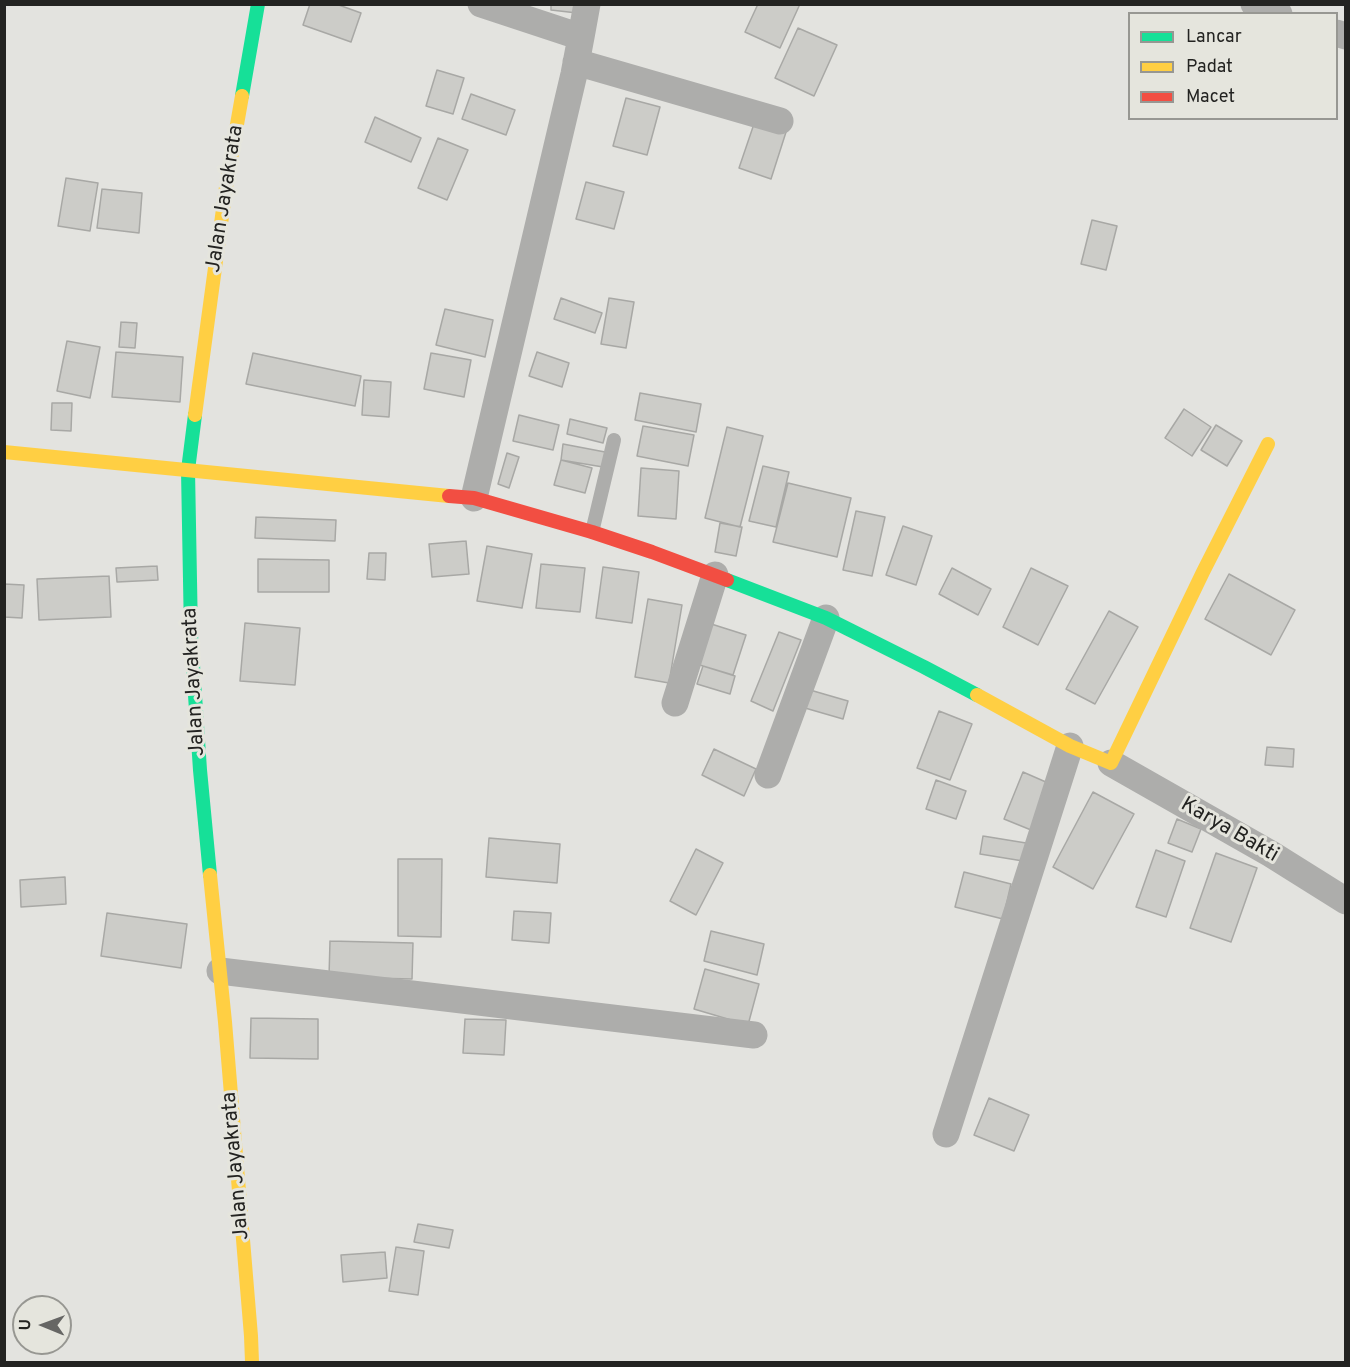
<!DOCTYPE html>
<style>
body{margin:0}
#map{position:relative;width:1350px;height:1367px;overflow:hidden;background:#e3e3df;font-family:Overpass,sans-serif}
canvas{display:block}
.frame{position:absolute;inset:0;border:6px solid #232321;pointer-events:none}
.legend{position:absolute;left:1128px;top:12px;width:210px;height:108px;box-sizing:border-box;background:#e5e5dd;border:2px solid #979792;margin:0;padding:8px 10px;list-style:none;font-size:18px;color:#232321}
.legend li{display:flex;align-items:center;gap:12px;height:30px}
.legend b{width:30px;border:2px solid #979792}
.north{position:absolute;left:12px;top:1295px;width:60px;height:60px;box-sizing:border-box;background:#e5e5dd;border:2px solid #979792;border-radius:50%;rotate:271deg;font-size:16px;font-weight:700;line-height:24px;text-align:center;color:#232321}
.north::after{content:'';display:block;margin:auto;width:21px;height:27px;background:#666664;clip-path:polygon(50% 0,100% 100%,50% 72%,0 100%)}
</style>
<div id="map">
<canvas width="1350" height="1367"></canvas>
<div class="frame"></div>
<ul class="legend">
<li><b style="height:8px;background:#16e098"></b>Lancar</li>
<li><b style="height:8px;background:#ffcf43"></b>Padat</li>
<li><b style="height:8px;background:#f24e42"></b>Macet</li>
</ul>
<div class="north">U</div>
</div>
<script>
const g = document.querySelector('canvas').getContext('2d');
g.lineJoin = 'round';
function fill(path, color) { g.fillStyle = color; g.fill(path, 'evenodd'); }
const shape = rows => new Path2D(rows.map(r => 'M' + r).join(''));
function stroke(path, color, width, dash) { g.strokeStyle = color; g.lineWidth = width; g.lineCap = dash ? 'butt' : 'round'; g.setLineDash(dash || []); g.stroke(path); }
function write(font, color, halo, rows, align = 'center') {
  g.font = font + ' Overpass,sans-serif'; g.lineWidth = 6; g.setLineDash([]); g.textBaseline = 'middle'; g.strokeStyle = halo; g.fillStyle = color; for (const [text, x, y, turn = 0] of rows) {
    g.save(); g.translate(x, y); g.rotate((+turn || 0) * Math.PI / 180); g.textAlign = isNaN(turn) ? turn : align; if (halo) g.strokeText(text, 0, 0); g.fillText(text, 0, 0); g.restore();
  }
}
const building = shape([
 [310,4,336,4,361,13,351,42,303,25,310,4],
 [551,4,578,4,577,13,551,10,551,4],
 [758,4,800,4,780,48,745,32,758,4],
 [798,28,837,45,814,96,775,78,798,28],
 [437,70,464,78,453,114,426,106,437,70],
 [471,94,515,110,506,135,462,119,471,94],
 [626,98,660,107,647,155,613,146,626,98],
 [375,117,421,138,411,162,365,142,375,117],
 [756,118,787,129,771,179,739,168,756,118],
 [438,138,468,150,447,200,418,188,438,138],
 [66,178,98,183,90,231,58,226,66,178],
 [586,182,624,192,614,229,576,219,586,182],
 [102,189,142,193,139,233,97,228,102,189],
 [1092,220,1117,226,1106,270,1081,264,1092,220],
 [561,298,602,313,595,333,554,319,561,298],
 [609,298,634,302,626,348,601,344,609,298],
 [445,309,493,320,485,357,436,345,445,309],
 [121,322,137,323,135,348,119,347,121,322],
 [67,341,100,347,90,398,57,391,67,341],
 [116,352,183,357,180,402,112,397,116,352],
 [537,352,569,363,562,387,529,376,537,352],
 [253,353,361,376,355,406,246,384,253,353],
 [431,353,471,360,464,397,424,389,431,353],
 [364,380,391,382,389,417,362,415,364,380],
 [640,393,701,404,696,432,635,420,640,393],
 [52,403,72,403,71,431,51,430,52,403],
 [1184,409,1211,427,1192,456,1165,438,1184,409],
 [519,415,559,425,553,450,513,441,519,415],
 [570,419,607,428,603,443,567,434,570,419],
 [1216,425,1242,441,1227,466,1201,450,1216,425],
 [643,426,694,435,688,466,637,456,643,426],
 [727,427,763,436,740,527,705,518,727,427],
 [563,444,605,452,603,467,561,460,563,444],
 [507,453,519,457,509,488,498,484,507,453],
 [561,460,592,468,585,493,554,485,561,460],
 [763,466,789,472,776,527,749,521,763,466],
 [641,468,679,471,676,519,638,516,641,468],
 [788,483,851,498,837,557,773,542,788,483],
 [856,511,885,517,872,576,843,570,856,511],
 [256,517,336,520,335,541,255,538,256,517],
 [720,523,742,527,736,556,715,552,720,523],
 [903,526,932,536,916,585,886,575,903,526],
 [466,541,469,574,432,577,429,544,466,541],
 [487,546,532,554,522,608,477,601,487,546],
 [369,553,386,553,385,580,367,579,369,553],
 [258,559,329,560,329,592,258,592,258,559],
 [541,564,585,568,580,612,536,608,541,564],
 [157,566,158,580,117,582,116,568,157,566],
 [603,567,639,572,632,623,596,618,603,567],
 [952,568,991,589,978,615,939,594,952,568],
 [1031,568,1068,586,1038,645,1003,627,1031,568],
 [1229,574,1295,610,1271,655,1205,619,1229,574],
 [109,576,111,617,39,620,37,579,109,576],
 [4,584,24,585,22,618,4,617,4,584],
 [648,599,682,605,669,683,635,677,648,599],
 [1109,611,1138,627,1095,704,1066,689,1109,611],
 [705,622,746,635,733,675,693,663,705,622],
 [245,623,300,628,295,685,240,681,245,623],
 [779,632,801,640,773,711,751,701,779,632],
 [703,666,735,676,730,694,697,684,703,666],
 [810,690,848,701,843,719,805,708,810,690],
 [939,711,972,724,950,780,917,768,939,711],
 [1267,747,1294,749,1293,767,1265,765,1267,747],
 [714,749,756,769,744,796,702,775,714,749],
 [1023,772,1055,786,1036,832,1004,819,1023,772],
 [936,780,966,791,956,819,926,809,936,780],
 [1093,792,1134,814,1093,889,1053,867,1093,792],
 [1177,819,1201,829,1192,852,1168,843,1177,819],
 [983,836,1026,843,1023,861,980,854,983,836],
 [489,838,560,844,557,883,486,877,489,838],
 [696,849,723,863,696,915,670,901,696,849],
 [1156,850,1185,861,1166,917,1136,907,1156,850],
 [1216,853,1257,868,1231,942,1190,928,1216,853],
 [398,859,442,859,441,937,398,936,398,859],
 [964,872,1011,884,1003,919,955,907,964,872],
 [65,877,66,904,21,907,20,880,65,877],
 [514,911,551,913,549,943,512,940,514,911],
 [107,913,187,924,181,968,101,956,107,913],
 [711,931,764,944,757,975,704,961,711,931],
 [330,941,413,943,412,979,329,977,330,941],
 [705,969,759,984,748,1025,694,1009,705,969],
 [251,1018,318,1019,318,1059,250,1058,251,1018],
 [465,1019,506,1020,504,1055,463,1053,465,1019],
 [989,1098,1029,1115,1014,1151,974,1135,989,1098],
 [418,1224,453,1230,449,1248,414,1242,418,1224],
 [396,1247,424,1251,418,1295,389,1291,396,1247],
 [385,1252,387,1278,343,1282,341,1255,385,1252]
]);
fill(building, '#ccccc8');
stroke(building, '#a8a8a5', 1.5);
stroke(shape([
 [592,532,614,440]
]), '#adadab', 14);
stroke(shape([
 [1254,4,1279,14],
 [1336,33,1346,36],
 [581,37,587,4],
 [576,62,780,121],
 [474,498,574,74,581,37,481,4],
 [675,703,715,575],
 [1111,763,1271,854,1346,901],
 [768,775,826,618],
 [220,971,754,1035],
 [946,1134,1070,746]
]), '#adadab', 27);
stroke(shape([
 [242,96,258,4],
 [195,415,188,470,191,635,200,770,210,875],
 [727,580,826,618,924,667,977,695]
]), '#16e098', 14);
stroke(shape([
 [195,415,226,187,242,96],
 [4,452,449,496],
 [977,695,1070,746,1111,763,1203,572,1268,444],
 [210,875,225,1022,251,1336,252,1362]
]), '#ffcf43', 14);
stroke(shape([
 [449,496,474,498,592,532,652,552,727,580]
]), '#f24e42', 14);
write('21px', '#232321', '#e5e5dd', [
 ["Jalan Jayakrata",226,199,-81],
 ["Jalan Jayakrata",195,682,-93],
 ["Karya Bakti",1229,831,30],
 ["Jalan Jayakrata",237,1166,-95]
]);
</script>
